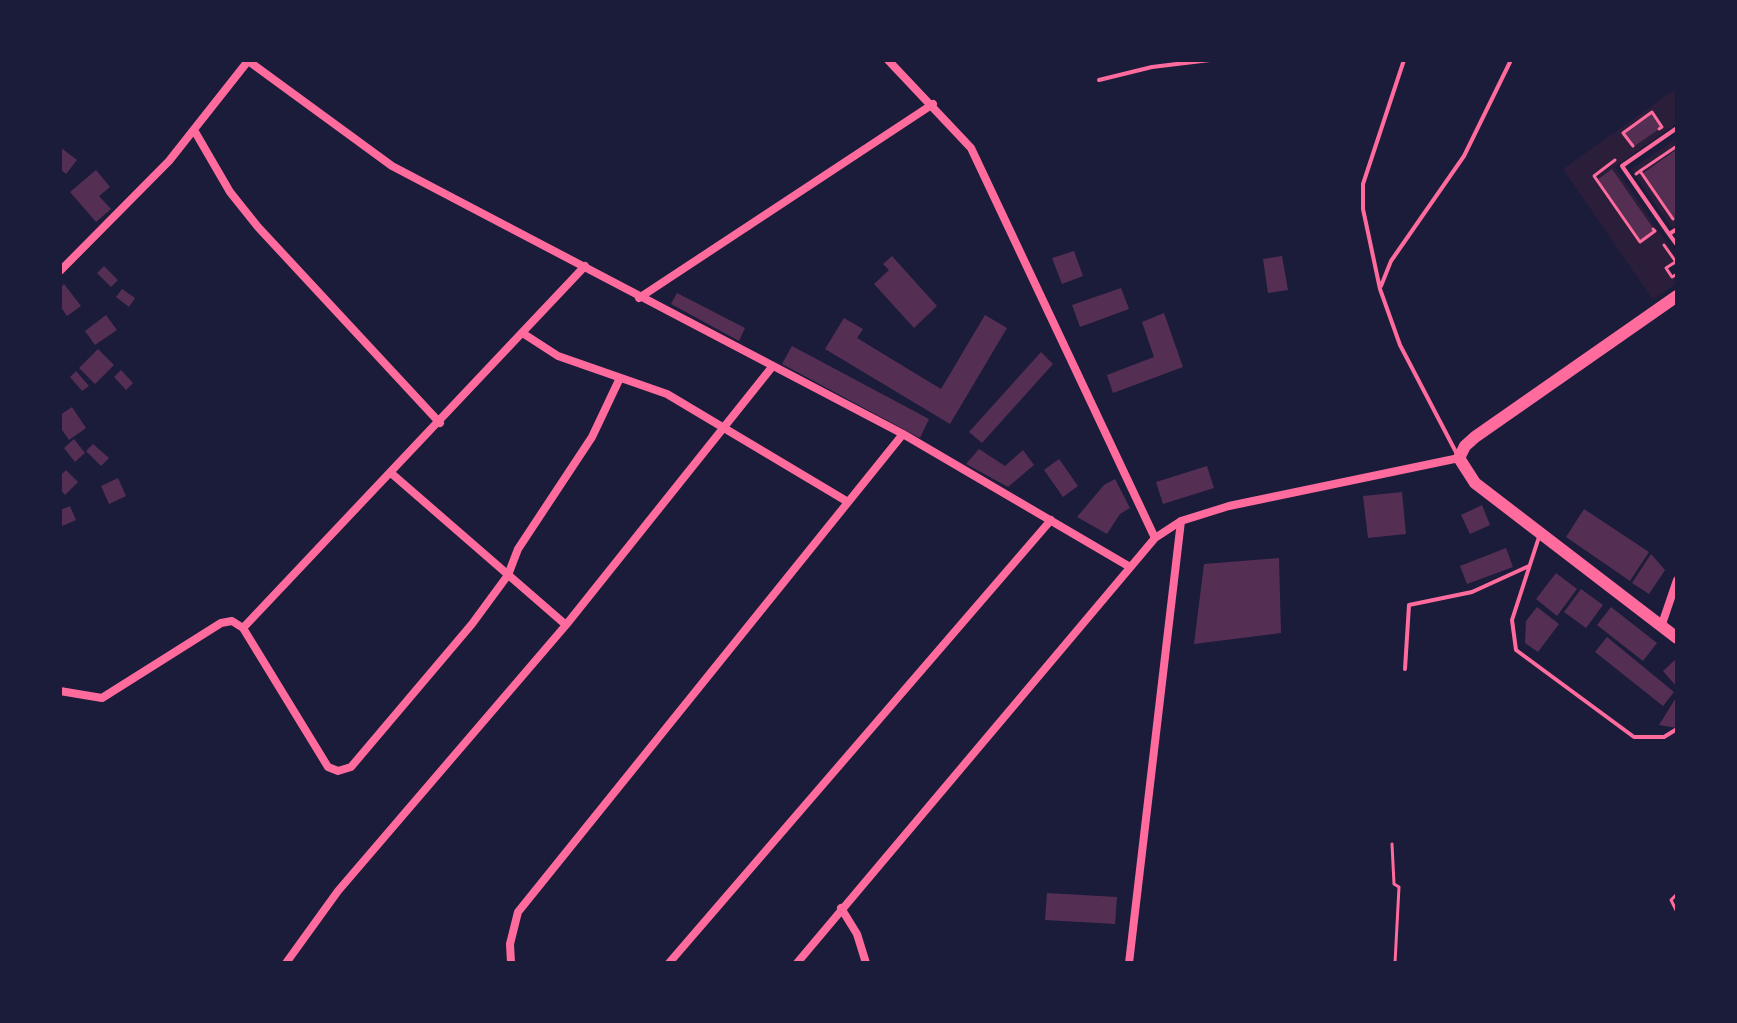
<!DOCTYPE html>
<style>
body{margin:0}
#map{position:relative;width:1737px;height:1023px;overflow:hidden;background:#1b1b3a;font-family:"Open Sans",sans-serif}
canvas{display:block}
.frame{position:absolute;inset:0;border:62px solid #1b1b3a;pointer-events:none}
</style>
<div id="map">
<canvas width="1737" height="1023"></canvas>
<div class="frame"></div>
</div>
<script>
const g = document.querySelector('canvas').getContext('2d');
g.lineJoin = 'round';
function fill(path, color) { g.fillStyle = color; g.fill(path, 'evenodd'); }
const shape = rows => new Path2D(rows.map(r => 'M' + r).join(''));
function stroke(path, color, width, dash) { g.strokeStyle = color; g.lineWidth = width; g.lineCap = dash ? 'butt' : 'round'; g.setLineDash(dash || []); g.stroke(path); }
fill(shape([
 [1677,88,1677,123,1615,167,1677,258,1677,264,1667,268,1672,277,1677,274,1677,283,1653,300,1563,169],
 [1612,169,1639,242,1597,180],
 [1677,138,1677,149,1642,174,1677,216,1677,225,1672,228,1631,169]
]), '#2a1e3b');
fill(shape([
 [1652,112,1662,127,1633,147,1623,133],
 [60,147,77,160,66,174,60,169],
 [1677,149,1677,216,1673,219,1642,174],
 [1612,169,1655,231,1640,242,1597,180],
 [96,170,110,187,99,196,111,209,96,222,70,192],
 [1074,251,1083,276,1062,284,1052,258],
 [892,256,937,306,914,328,874,284,889,270,883,264],
 [1282,256,1288,290,1268,293,1263,259],
 [104,266,118,280,111,287,97,273],
 [64,284,81,306,67,316,60,306,60,288],
 [1121,288,1129,309,1080,327,1072,305],
 [122,289,135,298,129,307,116,297],
 [677,293,745,328,739,341,671,304],
 [1164,313,1183,367,1113,393,1107,375,1154,357,1142,322],
 [106,315,117,330,95,345,85,331],
 [985,315,1007,328,950,424,825,349,844,318,863,329,857,338,941,389],
 [792,346,929,419,920,438,782,364],
 [98,349,114,365,95,384,79,368],
 [1041,352,1053,364,982,443,969,432],
 [121,370,133,383,126,390,114,377],
 [76,371,89,386,82,391,70,377],
 [72,407,86,428,69,440,60,427,60,415],
 [74,439,85,453,75,462,64,448],
 [93,444,109,458,101,466,86,451],
 [979,449,1005,466,1023,450,1034,465,1008,487,966,464],
 [1059,459,1078,486,1063,497,1044,470],
 [1207,466,1214,488,1163,504,1156,482],
 [66,470,78,482,65,495,60,489,60,476],
 [118,478,126,496,109,504,101,486],
 [1115,479,1130,508,1120,514,1107,534,1077,517,1104,485],
 [1402,492,1406,534,1368,538,1363,496],
 [1482,505,1490,525,1470,534,1461,515],
 [70,506,76,520,60,527,60,510],
 [1584,509,1649,552,1630,581,1566,537],
 [1506,548,1513,567,1467,584,1460,566],
 [1651,554,1665,570,1649,594,1632,583],
 [1279,558,1281,633,1194,644,1204,564],
 [1556,573,1577,589,1557,616,1536,599],
 [1581,589,1603,605,1586,628,1564,612],
 [1537,607,1559,624,1538,652,1525,643,1526,621],
 [1611,607,1657,643,1643,661,1597,625],
 [1607,637,1674,692,1663,706,1595,652],
 [1677,658,1677,687,1663,671],
 [1677,696,1677,728,1659,725],
 [1047,893,1117,897,1115,924,1045,920]
]), '#542f53');
stroke(shape([
 [1633,146,1623,133,1652,112,1662,127,1659,129],
 [1615,160,1594,176,1640,242,1655,231,1653,229],
 [1640,171,1677,146],
 [1636,174,1640,171,1673,219],
 [1664,245,1676,262],
 [1677,261,1666,268,1672,277,1677,274],
 [1392,844,1394,884,1399,887,1395,963],
 [1677,894,1671,900,1677,912]
]), '#ff6b9d', 3);
stroke(shape([
 [1404,60,1363,184,1363,209,1380,289,1400,345,1458,456],
 [1099,80,1152,67,1210,60],
 [1677,229,1669,234,1677,245],
 [1669,234,1622,166,1677,128],
 [1381,286,1391,261,1464,156,1511,60],
 [1539,537,1512,620,1516,650,1634,737,1664,737,1677,729],
 [1405,669,1409,605,1472,592,1529,566]
]), '#ff6b9d', 4);
stroke(shape([
 [247,60,392,166,903,434,1130,567],
 [888,60,971,148,1155,538],
 [194,130,230,192,258,227,440,423],
 [60,271,169,161,248,61],
 [639,298,933,104],
 [524,334,558,356,667,394,848,502],
 [391,473,566,625],
 [1661,627,1677,580],
 [243,628,328,767,338,771,351,767,472,624,508,575,518,549,592,437,619,380],
 [60,691,102,698,221,623,232,621,243,628,585,266],
 [841,908,857,934,866,963],
 [286,963,338,891,566,625,772,367],
 [511,963,510,944,518,912,903,434],
 [669,963,1051,520],
 [797,963,1155,538,1181,521,1229,506,1459,458],
 [1129,963,1181,521]
]), '#ff6b9d', 8);
stroke(shape([
 [1677,296,1475,437,1465,446,1459,458,1475,483,1677,638]
]), '#ff6b9d', 12);
</script>
